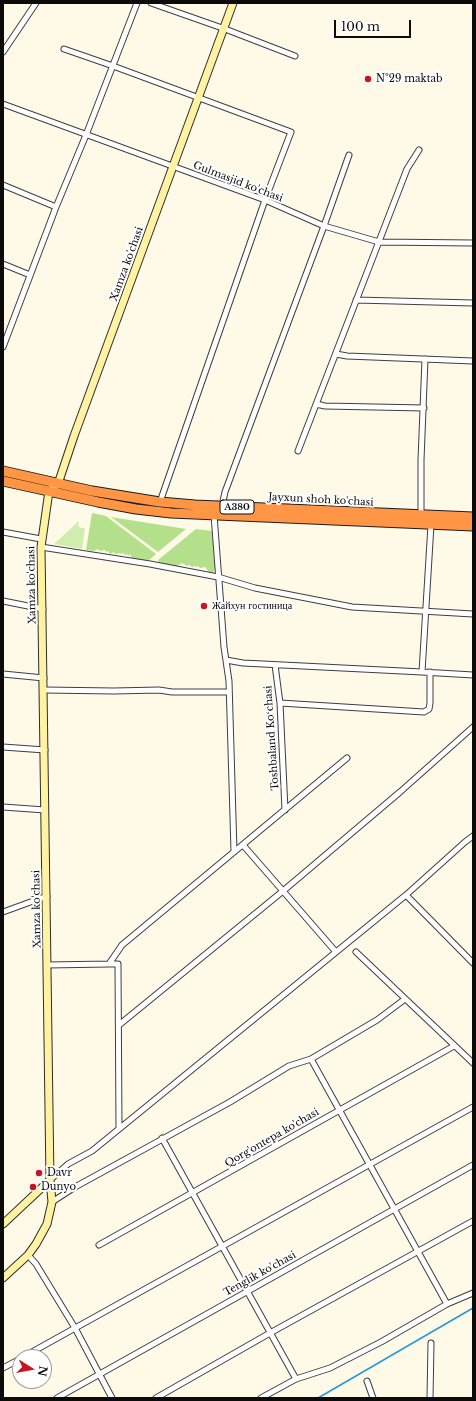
<!DOCTYPE html>
<meta charset="utf-8">
<style>
body{margin:0}
#map{position:relative;width:476px;height:1401px;overflow:hidden;background:#fffae8;font-family:"Libre Baskerville",serif}
canvas{display:block}
.frame{position:absolute;inset:0;border:4px solid #0b0b0b;pointer-events:none}
.north{position:absolute;left:12px;top:1349px;width:40px;height:40px;box-sizing:border-box;background:#fff;border:1px solid #9d9d9d;border-radius:50%;rotate:101deg;font-size:11px;font-weight:700;line-height:16px;text-align:center;color:#0b0b0b}
.north::after{content:'';display:block;margin:auto;width:14px;height:18px;background:#c81522;clip-path:polygon(50% 0,100% 100%,50% 72%,0 100%)}
.scale{position:absolute;left:334px;top:20px;width:77px;height:18px;box-sizing:border-box;border:2px solid #0b0b0b;border-top:0;padding-left:5px;font-size:12px;line-height:14px;white-space:nowrap;color:#0b0b0b;-webkit-text-stroke:3px #fff;paint-order:stroke}
</style>
<div id="map">
<canvas width="476" height="1401"></canvas>
<div class="frame"></div>
<div class="north">N</div>
<div class="scale">100 m</div>
</div>
<script>
const g = document.querySelector('canvas').getContext('2d');
g.lineJoin = 'round';
function fill(path, color) { g.fillStyle = color; g.fill(path, 'evenodd'); }
const shape = rows => new Path2D(rows.map(r => 'M' + r).join(''));
function stroke(path, color, width, dash) { g.strokeStyle = color; g.lineWidth = width; g.lineCap = dash ? 'butt' : 'round'; g.setLineDash(dash || []); g.stroke(path); }
function write(font, color, halo, rows, align = 'center') {
  g.font = font + ' "Libre Baskerville",serif'; g.lineWidth = 4; g.setLineDash([]); g.textBaseline = 'middle'; g.strokeStyle = halo; g.fillStyle = color; for (const [text, x, y, turn = 0] of rows) {
    g.save(); g.translate(x, y); g.rotate((+turn || 0) * Math.PI / 180); g.textAlign = isNaN(turn) ? turn : align; if (halo) g.strokeText(text, 0, 0); g.fillText(text, 0, 0); g.restore();
  }
}
fill(shape([
 [79,521,78,526,81,528,85,528,82,549,54,544]
]), '#d0edae');
fill(shape([
 [92,513,106,516,156,554,148,561,132,558,130,554,128,556,127,554,125,555,123,553,121,554,120,553,115,554,114,552,110,554,108,551,106,552,105,550,100,551,98,549,94,551,86,550],
 [111,517,186,529,158,552],
 [196,529,212,531,215,569,213,573,209,572,205,567,200,568,198,566,196,567,195,566,192,567,189,565,187,566,182,563,176,567,160,564,158,560]
]), '#b4e08c');
stroke(shape([
 [318,1398,473,1308]
]), '#2697db', 1.5);
const street = shape([
 [151,3,225,29,295,56],
 [64,49,113,66,291,132,265,200,160,502],
 [3,52,36,3],
 [3,104,265,200,324,226,379,242,473,243],
 [3,185,56,207],
 [3,264,30,275],
 [356,300,473,303],
 [3,347,56,207,86,135,137,3],
 [336,354,347,356,473,361],
 [316,404,325,406,424,408],
 [298,451,407,169,419,150],
 [222,506,225,492,324,226,349,155],
 [214,515,224,647,229,681,234,852],
 [421,515,421,460,425,359],
 [3,532,41,539],
 [41,547,150,564,218,577,255,588,352,607,473,614],
 [3,601,43,609],
 [226,660,243,663,422,672,473,675],
 [275,665,280,703,285,810],
 [422,672,431,525],
 [3,674,44,678],
 [44,690,114,691,159,690,172,692,229,692],
 [280,703,424,712,429,709,430,703,430,672],
 [3,747,45,750],
 [3,807,45,810],
 [243,845,336,952],
 [406,895,473,963],
 [3,912,47,896],
 [356,952,473,1063],
 [109,964,118,964,119,1129],
 [47,965,109,964,122,945,347,758],
 [119,1025,283,891,400,792,473,727],
 [311,1059,447,1304],
 [162,1138,296,1379],
 [50,1180,68,1164,92,1151,406,895,465,842,473,836],
 [52,1202,75,1187,230,1102,289,1066,311,1059,377,1020,405,999],
 [99,1245,454,1046],
 [28,1255,36,1264,75,1328,112,1398],
 [23,1357,473,1107],
 [3,1368,20,1359],
 [367,1381,373,1398],
 [57,1398,473,1165],
 [156,1398,270,1333,473,1221],
 [261,1398,296,1379,330,1368,381,1342,447,1304,473,1293],
 [430,1398,431,1343]
]);
const secondary = shape([
 [3,1224,50,1180],
 [3,1278,28,1255,36,1244,47,1224,52,1202,50,1180,41,547,49,491,58,484,74,436,233,3]
]);
const highway = shape([
 [3,471,92,491,160,502,195,505,473,517],
 [3,481,98,502,136,509,171,513,473,526]
]);
stroke(street, '#3e3e3e', 7);
stroke(secondary, '#2d2d2d', 9);
stroke(highway, '#1c1c1c', 11);
stroke(street, '#fff', 5);
stroke(secondary, '#fff3a3', 7);
stroke(highway, '#ff9646', 9);
for (const [x, y, r, color] of [
 [368,79,4,"#c81522"],
 [204,606,4,"#c81522"],
 [39,1173,4,"#c81522"],
 [33,1187,4,"#c81522"]
]) { const dot = new Path2D(); dot.arc(x, y, r, 0, 2 * Math.PI); g.fillStyle = color; g.fill(dot); stroke(dot, '#fff', 1.5); }
for (const [x, y, w] of [
 [237,507,34]
]) { const box = new Path2D(); box.roundRect(x - w / 2, y - 7, w, 14, 3); g.fillStyle = '#fff'; g.fill(box); stroke(box, '#0b0b0b', 1); }
write('bold 9px', '#0b0b0b', null, [
 ["A380",237,507]
]);
write('10px', '#0b0b0b', '#fff', [
 ["№29 maktab",376,79],
 ["Жайхун гостиница",212,606],
 ["Davr",47,1173],
 ["Dunyo",41,1187]
], 'left');
write('10px', '#0b0b0b', '#fff', [
 ["Gulmasjid ko'chasi",238,182,21],
 ["Xamza ko'chasi",127,264,-70],
 ["Jayxun shoh ko'chasi",321,500,3],
 ["Xamza ko'chasi",32,585,-91],
 ["Toshbaland Koʻchasi",272,738,-94],
 ["Xamza ko'chasi",37,909,-91],
 ["Qorg'ontepa ko'chasi",272,1138,-30],
 ["Tenglik ko'chasi",260,1274,-29]
]);
</script>
